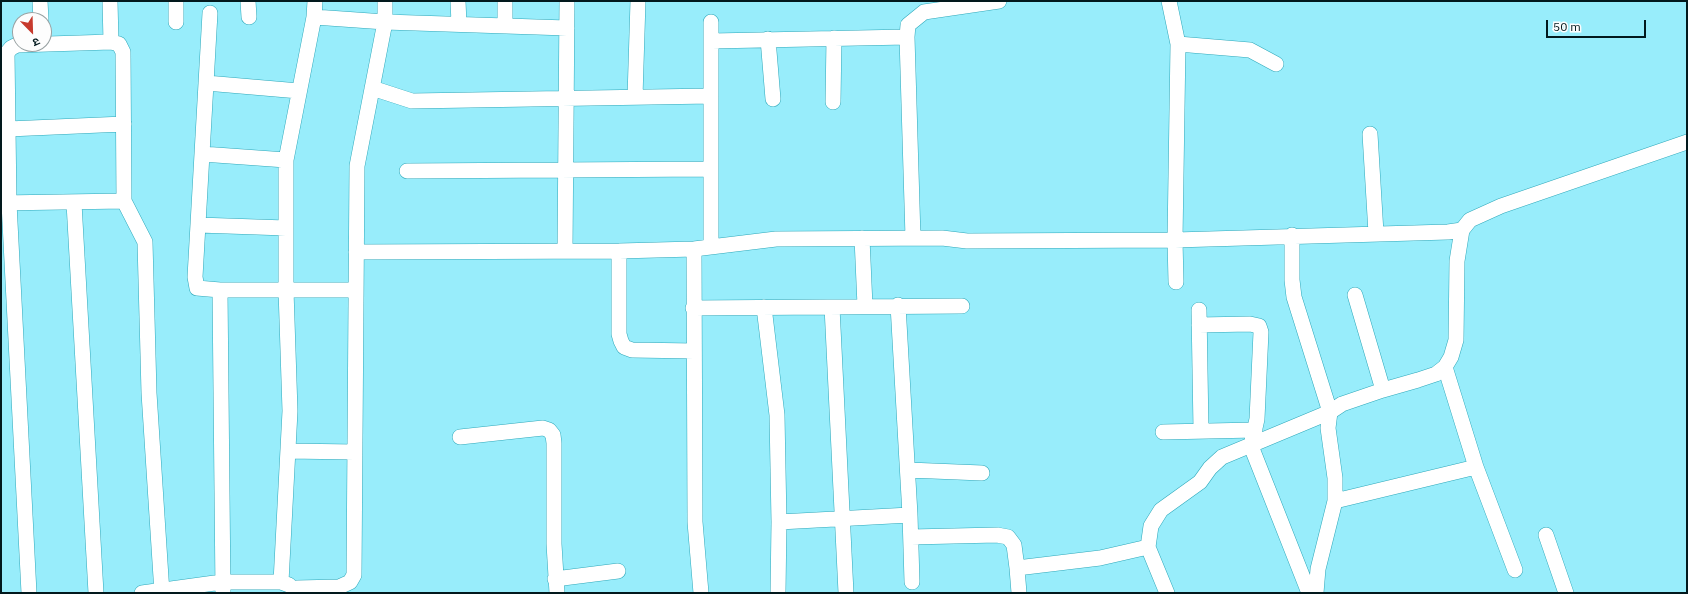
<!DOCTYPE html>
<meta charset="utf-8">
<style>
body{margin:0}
#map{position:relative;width:1688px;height:594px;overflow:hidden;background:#98edfb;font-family:"IBM Plex Sans","Noto Sans Devanagari",sans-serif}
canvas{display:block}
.frame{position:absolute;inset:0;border:2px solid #02191d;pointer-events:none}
.north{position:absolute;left:12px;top:12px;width:40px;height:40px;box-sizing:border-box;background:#fdfdfd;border:1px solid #99a2a3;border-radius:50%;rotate:157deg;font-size:11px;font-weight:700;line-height:16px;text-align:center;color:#02191d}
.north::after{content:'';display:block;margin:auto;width:14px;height:18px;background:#c73a2d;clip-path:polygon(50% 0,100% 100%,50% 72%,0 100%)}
.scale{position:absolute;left:1546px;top:20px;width:100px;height:18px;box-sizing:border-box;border:2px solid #02191d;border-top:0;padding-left:5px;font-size:12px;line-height:14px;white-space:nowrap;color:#02191d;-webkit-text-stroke:3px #fdfdfd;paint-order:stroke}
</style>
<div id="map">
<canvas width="1688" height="594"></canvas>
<div class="frame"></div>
<div class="north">उ</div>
<div class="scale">50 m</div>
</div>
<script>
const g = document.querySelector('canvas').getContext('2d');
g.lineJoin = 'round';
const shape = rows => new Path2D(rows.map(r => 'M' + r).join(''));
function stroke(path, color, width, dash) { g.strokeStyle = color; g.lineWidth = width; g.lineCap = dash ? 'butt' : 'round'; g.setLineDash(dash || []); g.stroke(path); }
const minor = shape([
 [40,1,41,20],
 [110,1,111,42],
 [176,1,176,22],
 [248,1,249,17],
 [458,1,459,24],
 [505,1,505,26],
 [1169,1,1178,44,1175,240,1448,232,1462,230],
 [210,13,195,277,197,288,220,290,356,290],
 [314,17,385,22,567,28],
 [907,37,913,238],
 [768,39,773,99],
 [712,41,907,37,908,25,924,12,999,1],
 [1178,44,1250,50,1276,64],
 [206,83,299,91],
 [372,88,412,101,711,96],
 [635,97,638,1],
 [833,102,834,38],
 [8,129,124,124],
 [1370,134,1376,233],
 [202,154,286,160],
 [407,171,710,169],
 [1,203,124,201],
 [74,203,96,593],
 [198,225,286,228],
 [862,238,865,306],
 [711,247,711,22],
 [694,249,695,522,701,593],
 [565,251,567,1],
 [619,251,619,334,621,341,624,347,632,350,694,351],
 [356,252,619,251,694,249,776,239,942,238,967,241,1175,240,1176,282],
 [220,290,223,593],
 [1355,295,1383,390],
 [898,305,910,515,912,582],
 [764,307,777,415,779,522,778,593],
 [832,307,846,593],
 [693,308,962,306],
 [1199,310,1201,430],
 [1199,325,1250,324,1259,326,1261,332,1257,419,1251,446,1309,593],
 [1445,367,1476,467,1515,570],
 [1163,432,1255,430],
 [460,437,543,428,549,430,553,435,554,443,554,544,557,593],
 [288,451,354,452],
 [908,470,982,473],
 [1335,501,1476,467],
 [779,522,910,515],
 [1546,535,1566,593],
 [911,537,997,535,1008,537,1014,545,1017,568,1100,558,1148,547,1151,526,1161,510,1200,482,1210,468,1222,457,1330,412,1294,297,1292,280,1292,235],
 [1148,547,1167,593],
 [1017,568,1019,593],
 [555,579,618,571],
 [281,582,290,411,286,290,286,160,314,17,315,1],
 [297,588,339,587,350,582,354,575,357,166,385,22,385,1],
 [29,593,9,203,7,53,11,48,17,45,111,42,119,44,123,52,124,201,145,242,149,393,162,593],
 [142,593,222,582,281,582,289,585],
 [1316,593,1318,569,1335,501,1335,478,1328,428,1330,412,1342,404,1383,390,1418,380,1436,374,1445,367,1451,357,1456,340,1457,261,1462,230,1470,220,1501,206,1687,142]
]);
stroke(minor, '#2ea8ba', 16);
stroke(minor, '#fff', 15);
</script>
